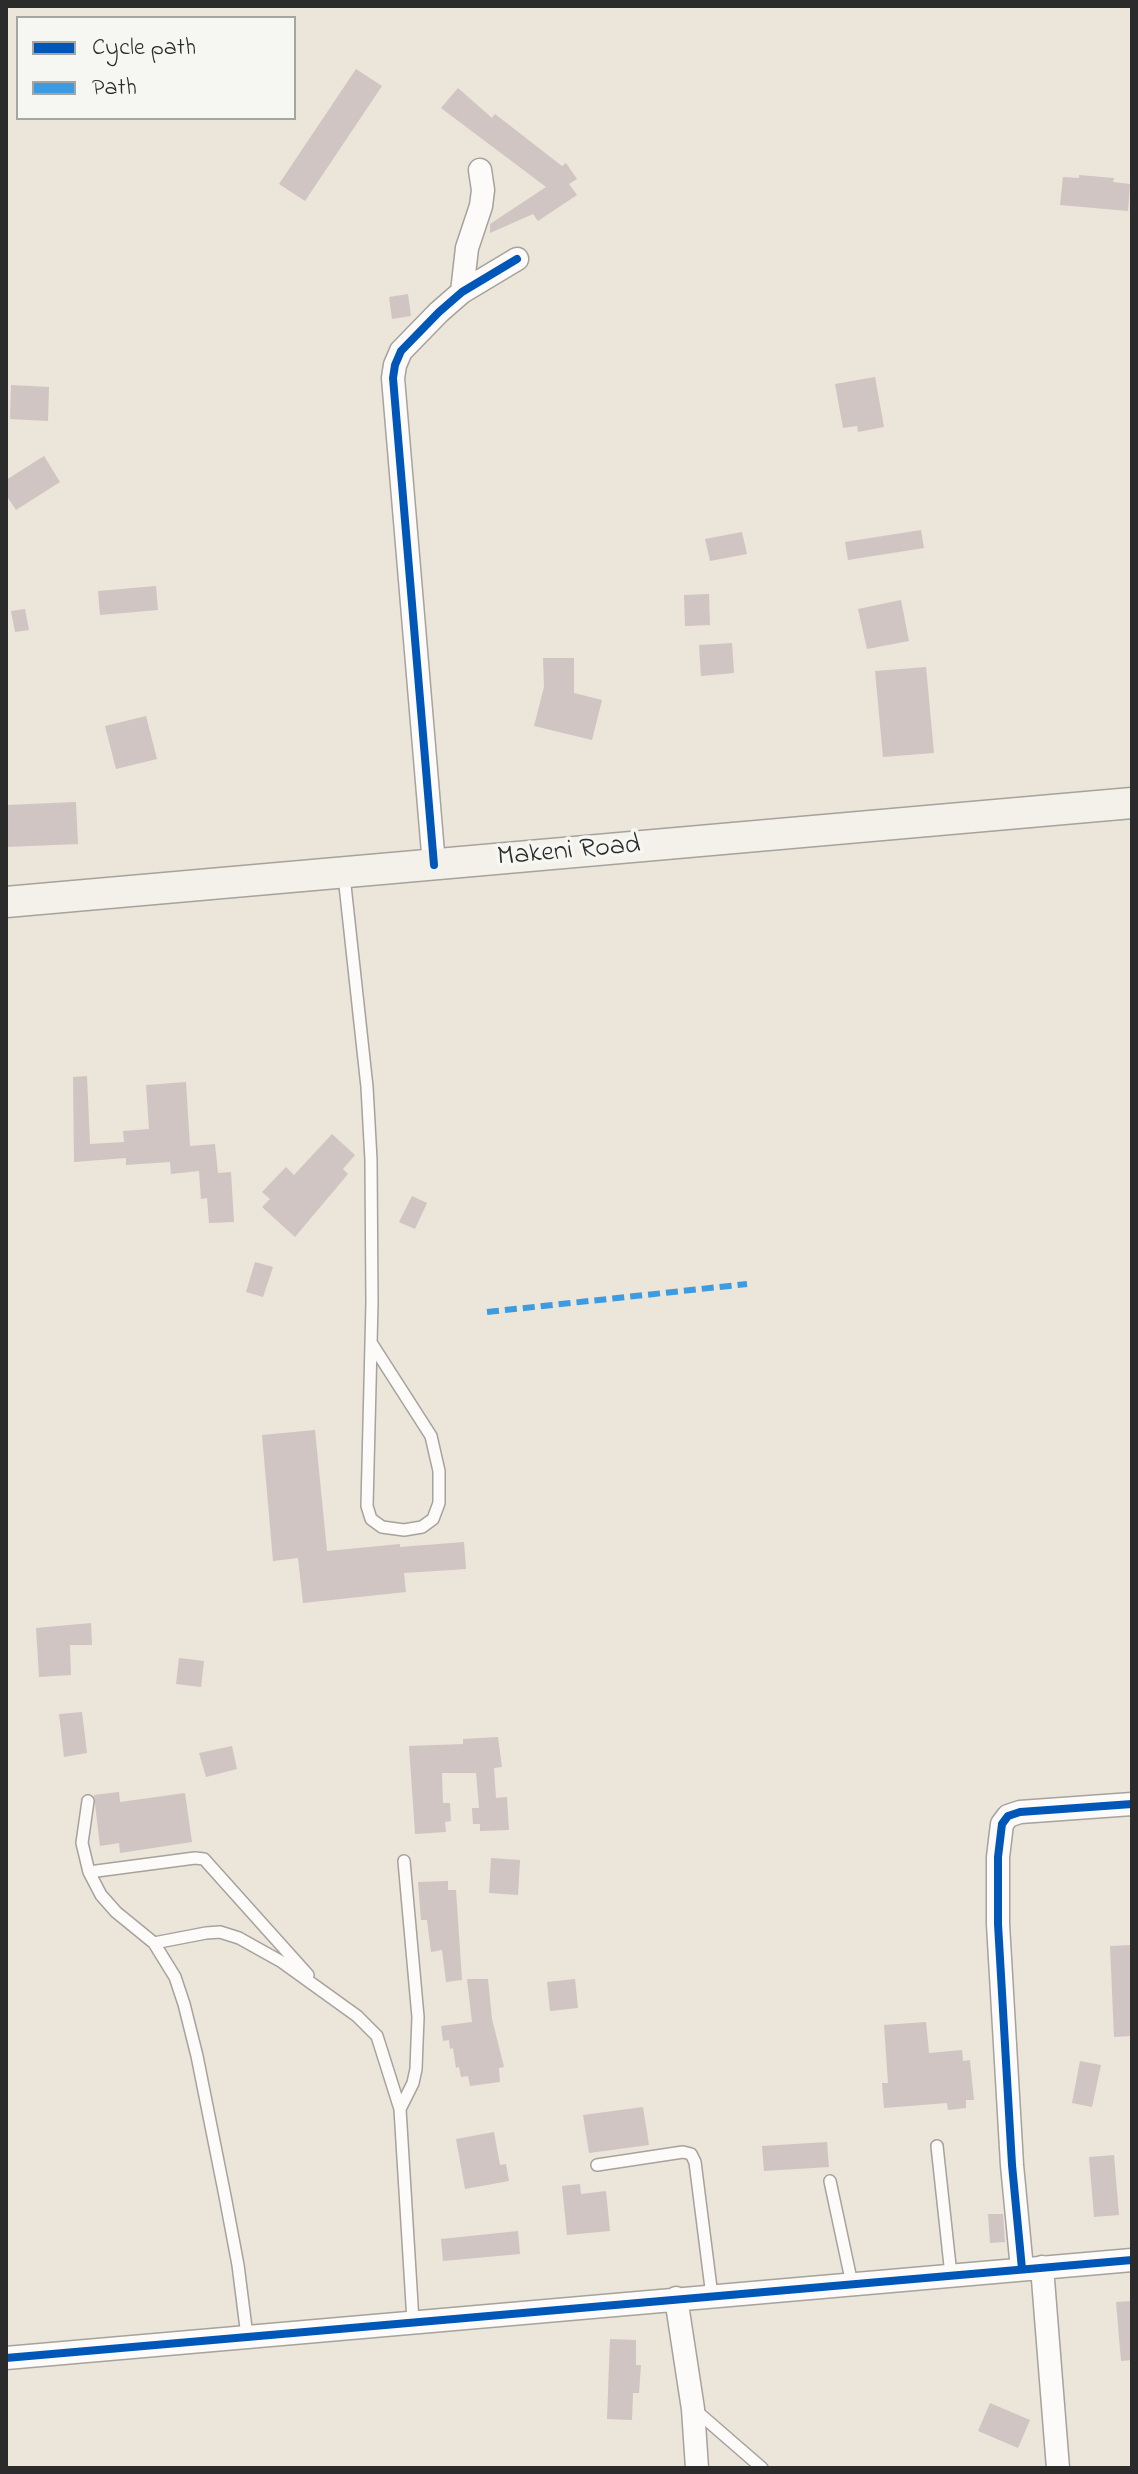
<!DOCTYPE html>
<style>
body{margin:0}
#map{position:relative;width:1138px;height:2474px;overflow:hidden;background:#ebe5da;font-family:"Indie Flower",sans-serif}
canvas{display:block}
.frame{position:absolute;inset:0;border:8px solid #2b2b2b;pointer-events:none}
.legend{position:absolute;left:16px;top:16px;width:280px;height:104px;box-sizing:border-box;background:#f6f6f2;border:2px solid #a5a5a2;margin:0;padding:10px 14px;list-style:none;font-size:24px;color:#2b2b2b}
.legend li{display:flex;align-items:center;gap:16px;height:40px}
.legend b{width:40px;border:2px solid #a5a5a2}
</style>
<div id="map">
<canvas width="1138" height="2474"></canvas>
<div class="frame"></div>
<ul class="legend">
<li><b style="height:10px;background:#0057b8"></b>Cycle path</li>
<li><b style="height:10px;background:#3d9ce1"></b>Path</li>
</ul>
</div>
<script>
const g = document.querySelector('canvas').getContext('2d');
g.lineJoin = 'round';
function fill(path, color) { g.fillStyle = color; g.fill(path, 'evenodd'); }
const shape = rows => new Path2D(rows.map(r => 'M' + r).join(''));
function stroke(path, color, width, dash) { g.strokeStyle = color; g.lineWidth = width; g.lineCap = dash ? 'butt' : 'round'; g.setLineDash(dash || []); g.stroke(path); }
function write(font, color, halo, rows, align = 'center') {
  g.font = font + ' "Indie Flower",sans-serif'; g.lineWidth = 7; g.setLineDash([]); g.textBaseline = 'middle'; g.strokeStyle = halo; g.fillStyle = color; for (const [text, x, y, turn = 0] of rows) {
    g.save(); g.translate(x, y); g.rotate((+turn || 0) * Math.PI / 180); g.textAlign = isNaN(turn) ? turn : align; if (halo) g.strokeText(text, 0, 0); g.fillText(text, 0, 0); g.restore();
  }
}
fill(shape([
 [356,69,382,86,305,201,279,184],
 [458,88,492,118,495,114,562,166,566,163,577,179,569,184,577,195,538,221,533,214,490,233,490,224,546,187,441,108],
 [1079,175,1114,178,1113,182,1130,184,1128,211,1060,205,1063,177,1079,178],
 [408,294,411,316,392,319,389,297],
 [875,377,884,427,858,432,857,426,843,428,835,384],
 [11,385,49,387,48,421,10,419],
 [44,456,60,482,16,510,6,495,6,480],
 [921,530,924,548,848,560,845,542],
 [742,532,747,554,710,561,705,539],
 [156,586,158,610,100,615,98,591],
 [709,594,710,625,685,626,684,595],
 [901,600,909,641,867,649,858,609],
 [25,609,29,630,15,632,11,611],
 [732,643,734,673,701,676,699,645],
 [543,658,574,658,574,693,602,700,592,740,534,726,544,687],
 [926,667,934,753,883,757,875,671],
 [146,716,157,759,116,769,105,726],
 [76,802,78,844,6,847,6,805],
 [87,1076,90,1144,124,1142,123,1131,149,1129,146,1085,186,1082,190,1146,215,1144,218,1173,231,1172,234,1222,209,1223,207,1198,201,1199,199,1171,171,1174,170,1162,126,1165,126,1158,74,1162,73,1077],
 [332,1134,355,1155,343,1169,348,1174,295,1237,262,1207,270,1199,262,1192,286,1167,294,1175],
 [412,1196,427,1203,415,1229,399,1222],
 [255,1262,273,1267,263,1297,246,1292],
 [315,1430,327,1551,400,1544,400,1547,464,1542,466,1569,404,1573,406,1592,303,1603,298,1558,273,1561,262,1435],
 [91,1623,92,1645,70,1645,71,1675,39,1677,36,1628],
 [179,1658,204,1661,201,1687,176,1684],
 [82,1712,87,1753,64,1757,59,1714],
 [498,1737,502,1767,494,1768,496,1798,507,1797,509,1830,480,1831,480,1824,473,1824,472,1808,479,1808,476,1773,442,1773,443,1803,450,1803,451,1821,445,1822,446,1832,415,1834,409,1746,463,1744,463,1739],
 [232,1746,237,1769,206,1777,199,1753],
 [119,1792,120,1802,185,1793,192,1842,120,1853,119,1843,100,1846,94,1795],
 [491,1858,520,1860,518,1895,489,1893],
 [448,1881,448,1890,456,1890,462,1980,446,1982,442,1950,431,1952,427,1920,421,1920,418,1882],
 [1132,1945,1132,2036,1114,2037,1110,1946],
 [467,1979,488,1979,492,2019,504,2067,499,2068,500,2082,470,2086,468,2076,461,2077,459,2067,456,2068,453,2048,450,2049,449,2040,443,2041,441,2026,472,2022],
 [575,1979,578,2008,550,2011,547,1982],
 [926,2022,929,2053,962,2050,963,2061,970,2060,974,2100,966,2100,966,2108,948,2110,947,2103,884,2108,882,2083,888,2083,884,2025],
 [1080,2061,1101,2065,1092,2107,1072,2103],
 [643,2107,649,2145,589,2153,583,2115],
 [494,2132,500,2165,506,2164,509,2181,465,2189,456,2139],
 [827,2142,829,2167,764,2171,762,2146],
 [1114,2155,1119,2215,1094,2217,1089,2157],
 [580,2184,581,2194,606,2191,610,2231,567,2235,562,2186],
 [988,2214,1003,2214,1005,2242,990,2243],
 [518,2231,520,2254,443,2261,441,2239],
 [1132,2301,1132,2360,1121,2361,1116,2302],
 [610,2339,636,2340,636,2365,641,2365,639,2393,633,2393,632,2420,607,2419],
 [990,2403,1030,2420,1018,2448,978,2431]
]), '#d0c5c2');
const lane = shape([
 [344,876,367,1087,371,1160,372,1303,367,1506,371,1519,382,1527,404,1530,422,1527,433,1519,439,1503,439,1471,431,1436,372,1344],
 [88,1801,82,1843,89,1872,101,1895,116,1912,154,1943,175,1977,184,2004,197,2056,225,2196,238,2265,247,2336],
 [89,1872,195,1858,204,1859,308,1975],
 [154,1943,206,1933,220,1932,239,1938,282,1962,357,2016,377,2036,400,2109,413,2321],
 [400,2109,413,2083,416,2069,418,2017,404,1861],
 [937,2146,951,2275],
 [597,2165,683,2152,691,2154,695,2162,712,2296],
 [830,2181,852,2284],
 [694,2409,762,2468]
]);
const street = shape([
 [462,292,467,248,481,206,483,190,480,170],
 [434,865,393,378,395,365,401,351,439,312,462,292,517,259],
 [1042,2267,1058,2468],
 [1022,2269,1012,2165,998,1924,998,1857,1002,1824,1008,1816,1020,1812,1132,1804],
 [676,2298,693,2409,697,2468],
 [6,2358,1132,2260]
]);
const secondary = shape([
 [6,902,1132,803]
]);
stroke(lane, '#a6a29c', 14);
stroke(street, '#a6a29c', 25);
stroke(secondary, '#a6a29c', 33);
stroke(lane, '#fcfbf9', 11);
stroke(street, '#fcfbf9', 22);
stroke(secondary, '#f4f1eb', 30);
stroke(shape([
 [487,1312,747,1284]
]), '#3d9ce1', 6, [12, 6]);
stroke(shape([
 [434,865,393,378,395,365,401,351,439,312,462,292,517,259],
 [1022,2269,1012,2165,998,1924,998,1857,1002,1824,1008,1816,1020,1812,1132,1804],
 [6,2358,1132,2260]
]), '#0057b8', 8);
write('28px', '#2b2b2b', '#f6f6f2', [
 ["Makeni Road",569,853,-5]
]);
</script>
